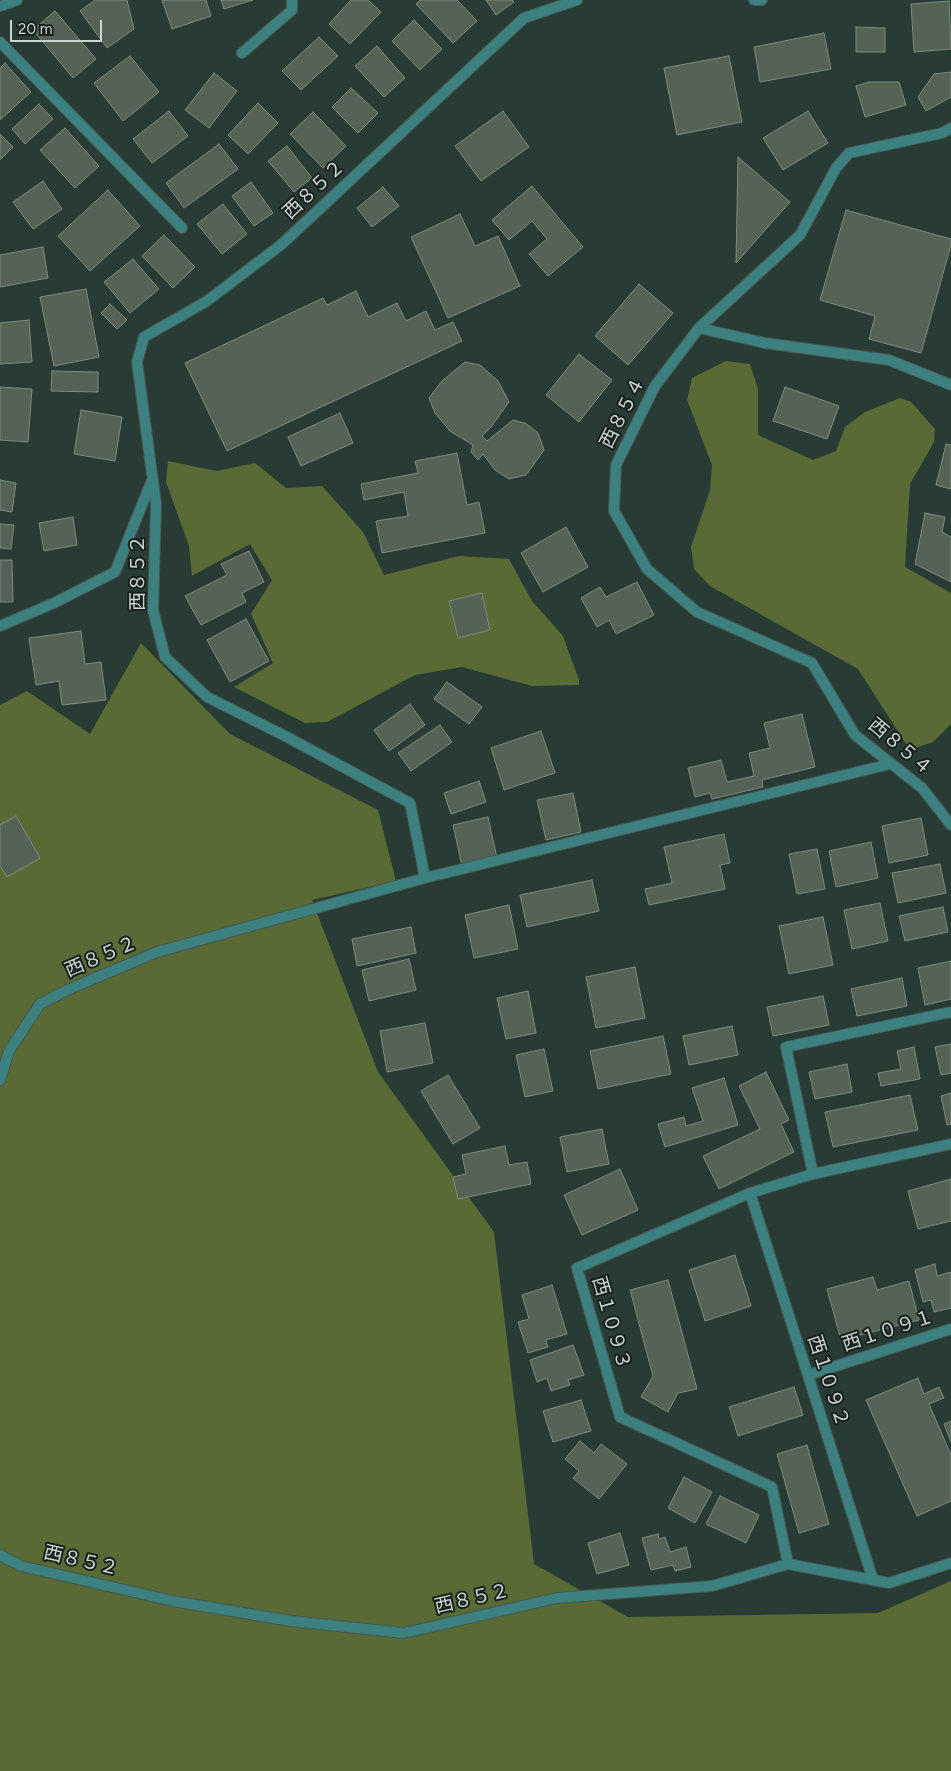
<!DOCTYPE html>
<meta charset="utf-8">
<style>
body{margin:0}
#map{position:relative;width:951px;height:1771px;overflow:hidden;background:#283c35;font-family:Figtree,sans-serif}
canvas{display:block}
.scale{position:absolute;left:10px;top:20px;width:92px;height:22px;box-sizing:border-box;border:2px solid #c9d5d1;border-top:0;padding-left:6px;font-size:15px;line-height:18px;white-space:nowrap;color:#c9d5d1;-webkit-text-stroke:4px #18211e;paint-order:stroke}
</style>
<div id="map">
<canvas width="951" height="1771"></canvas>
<div class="scale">20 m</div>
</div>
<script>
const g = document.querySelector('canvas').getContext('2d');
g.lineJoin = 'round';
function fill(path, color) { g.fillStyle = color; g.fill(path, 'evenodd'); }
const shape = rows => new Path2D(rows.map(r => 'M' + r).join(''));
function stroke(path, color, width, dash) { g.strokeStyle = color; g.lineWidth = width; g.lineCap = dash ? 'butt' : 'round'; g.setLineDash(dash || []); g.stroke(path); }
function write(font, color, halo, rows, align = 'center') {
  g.font = font + ' Figtree,"Noto Sans JP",sans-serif'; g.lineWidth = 4; g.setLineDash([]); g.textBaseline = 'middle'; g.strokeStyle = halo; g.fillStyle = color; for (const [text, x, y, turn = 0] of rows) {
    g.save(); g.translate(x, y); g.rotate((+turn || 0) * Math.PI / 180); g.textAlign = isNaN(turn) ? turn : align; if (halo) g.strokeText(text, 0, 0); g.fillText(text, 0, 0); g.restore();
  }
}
fill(shape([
 [726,361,750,364,758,389,758,435,813,460,836,451,845,427,865,412,900,398,911,402,935,429,934,442,910,484,905,567,951,593,951,724,933,742,910,750,858,669,710,586,694,569,691,547,710,490,712,465,687,400,692,378],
 [168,461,217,471,255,463,286,488,322,486,363,532,384,575,459,556,509,559,532,601,563,636,579,680,579,685,532,686,462,667,415,675,327,722,305,723,234,687,273,663,251,614,272,580,250,544,192,576,189,546,166,482],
 [141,643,230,734,378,810,396,881,312,900,378,1072,494,1232,534,1564,628,1617,878,1613,951,1581,951,1771,0,1771,0,705,27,691,90,734]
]), '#596a35');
const building = shape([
 [95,0,127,0,134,29,107,48,80,11,95,0],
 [162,0,206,0,211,16,172,29,162,0],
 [221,0,253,0,224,9,221,0],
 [351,0,368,0,381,12,350,44,329,24,351,0],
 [420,0,457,0,477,21,453,43,416,4,420,0],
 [486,0,512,0,514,2,496,15,486,0],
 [949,1,951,49,914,52,911,4,949,1],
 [55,11,96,59,73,78,33,30,55,11],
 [414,20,442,49,420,70,392,41,414,20],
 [856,27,885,28,885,52,856,52,856,27],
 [824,33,831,69,760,82,754,47,824,33],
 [319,37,338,56,301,90,282,71,319,37],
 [377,46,405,78,384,97,355,66,377,46],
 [130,56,159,92,123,121,94,83,130,56],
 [729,56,742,122,677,135,664,68,729,56],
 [5,63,31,92,0,120,0,68,5,63],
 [951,72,951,97,926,111,918,97,934,74,951,72],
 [214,73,237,91,209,128,185,110,214,73],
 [869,82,899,82,906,105,865,117,856,86,869,82],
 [351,88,378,113,358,133,332,107,351,88],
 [258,103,278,123,248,154,228,135,258,103],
 [39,104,53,119,25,144,12,129,39,104],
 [169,111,188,136,152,163,133,139,169,111],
 [503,111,529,147,481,181,455,146,503,111],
 [808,111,828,143,783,170,763,138,808,111],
 [313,112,346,146,323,168,290,134,313,112],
 [65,128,99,166,75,188,40,150,65,128],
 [0,134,13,147,0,160,0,134],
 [219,144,238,169,184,208,166,183,219,144],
 [287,146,312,178,294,192,268,161,287,146],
 [738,157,790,202,736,263,738,157],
 [43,181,62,209,33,229,13,202,43,181],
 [251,182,273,213,254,226,232,196,251,182],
 [532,186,583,247,548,276,529,254,547,239,532,221,509,240,492,220,532,186],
 [383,187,399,206,372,227,357,208,383,187],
 [108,190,140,226,90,271,58,236,108,190],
 [223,204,247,234,222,254,197,224,223,204],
 [846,210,951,239,951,245,921,353,869,339,875,316,820,300,846,210],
 [460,214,475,246,498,236,520,286,448,318,411,237,460,214],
 [164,235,195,267,173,288,142,256,164,235],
 [43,247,48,278,0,287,0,255,43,247],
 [133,259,159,289,130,313,104,282,133,259],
 [639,284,673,313,628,365,595,336,639,284],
 [86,289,99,357,54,366,40,297,86,289],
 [356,291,368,317,397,303,406,321,426,311,435,330,453,322,462,341,227,451,185,363,323,298,327,305,356,291],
 [110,304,127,320,117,329,101,313,110,304],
 [29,320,32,362,0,364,0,323,29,320],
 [579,354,612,380,579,422,546,395,579,354],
 [465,362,480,365,498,381,509,402,491,427,482,436,487,441,513,420,525,423,538,433,544,450,526,475,509,479,495,470,483,454,478,460,471,452,473,445,450,431,435,413,429,398,442,381,465,362],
 [52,371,98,372,98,392,51,391,52,371],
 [0,387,32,389,28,442,0,440,0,387],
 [785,387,839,406,827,439,773,421,785,387],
 [81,410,122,417,115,461,74,454,81,410],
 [340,413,353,443,301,466,288,437,340,413],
 [946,444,951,445,951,489,936,485,946,444],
 [457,453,467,505,479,502,485,533,382,553,376,521,408,516,404,492,364,500,361,484,418,473,415,461,457,453],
 [0,480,16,483,12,512,0,510,0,480],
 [925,513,945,517,942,532,951,537,951,582,915,564,925,513],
 [73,517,77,545,44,551,39,523,73,517],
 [0,524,14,525,11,549,0,548,0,524],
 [566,527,588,567,543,592,521,553,566,527],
 [249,551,264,582,242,593,246,602,201,625,185,596,227,575,221,564,249,551],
 [0,560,12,560,13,602,0,602,0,560],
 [637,582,654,615,616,634,609,620,597,627,581,598,600,587,606,597,637,582],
 [482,593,490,630,458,638,449,601,482,593],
 [246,619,269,661,230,682,207,640,246,619],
 [81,631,85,664,101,662,106,700,62,705,59,681,36,685,29,638,81,631],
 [447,682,482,707,469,724,434,699,447,682],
 [410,704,425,725,389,751,374,730,410,704],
 [802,714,815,767,762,780,763,787,712,799,710,793,695,797,688,768,721,760,727,782,754,776,749,753,770,748,764,723,802,714],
 [440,725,452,742,411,771,398,753,440,725],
 [541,731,555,773,504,790,491,748,541,731],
 [479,781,486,802,451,814,444,793,479,781],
 [573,793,581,832,546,840,537,800,573,793],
 [16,816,40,858,7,877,0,866,0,825,16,816],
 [488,817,497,858,462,866,453,825,488,817],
 [921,818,928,855,889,863,882,826,921,818],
 [724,834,730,863,720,865,725,889,649,905,645,889,672,883,664,847,724,834],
 [871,842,878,878,836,887,829,851,871,842],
 [817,849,825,889,797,894,789,854,817,849],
 [940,864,946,893,898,903,892,873,940,864],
 [592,880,599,911,527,927,520,895,592,880],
 [880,903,888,941,852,949,844,910,880,903],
 [509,905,518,949,474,958,465,915,509,905],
 [943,907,948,932,905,941,899,916,943,907],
 [823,917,833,965,789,974,779,926,823,917],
 [411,927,416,953,357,966,352,939,411,927],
 [409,959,416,990,369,1001,362,970,409,959],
 [951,961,951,999,925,1005,918,968,951,961],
 [635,967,645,1018,596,1028,586,977,635,967],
 [902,978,907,1006,857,1016,851,989,902,978],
 [528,991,536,1033,506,1039,497,998,528,991],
 [823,996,829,1025,773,1036,767,1007,823,996],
 [425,1023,433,1063,387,1072,380,1031,425,1023],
 [732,1026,738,1055,689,1065,683,1036,732,1026],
 [663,1036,671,1074,598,1089,590,1051,663,1036],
 [951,1044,951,1073,941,1075,935,1047,951,1044],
 [914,1047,920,1079,881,1086,878,1073,901,1069,897,1051,914,1047],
 [544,1049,553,1091,525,1097,516,1055,544,1049],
 [847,1064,852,1092,815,1099,809,1072,847,1064],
 [766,1072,789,1120,781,1124,794,1152,719,1189,703,1156,760,1129,739,1086,766,1072],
 [448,1075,480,1128,453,1144,421,1091,448,1075],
 [724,1078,738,1125,665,1147,658,1124,684,1117,686,1126,703,1121,692,1088,724,1078],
 [951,1093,951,1124,947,1125,941,1096,951,1093],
 [910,1095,918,1130,833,1147,825,1112,910,1095],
 [602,1129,609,1164,567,1172,560,1137,602,1129],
 [505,1146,509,1165,527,1162,531,1184,458,1199,453,1177,466,1174,462,1155,505,1146],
 [620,1169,638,1210,582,1235,564,1195,620,1169],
 [951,1179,951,1221,918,1229,908,1191,951,1179],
 [735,1255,751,1306,705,1321,689,1270,735,1255],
 [935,1264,937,1276,951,1272,951,1308,934,1312,931,1300,923,1302,915,1270,935,1264],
 [873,1277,877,1290,909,1281,919,1320,841,1340,827,1289,873,1277],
 [668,1280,697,1389,678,1393,668,1412,641,1397,653,1376,630,1290,668,1280],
 [552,1285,567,1334,546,1340,548,1347,528,1353,518,1322,529,1319,522,1295,552,1285],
 [573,1345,584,1375,568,1380,570,1385,551,1391,547,1378,537,1382,530,1360,573,1345],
 [918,1378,924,1394,939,1387,944,1398,929,1404,951,1455,951,1501,917,1516,866,1400,918,1378],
 [794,1387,803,1415,738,1436,729,1407,794,1387],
 [581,1400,591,1431,553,1442,543,1411,581,1400],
 [951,1421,951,1442,944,1424,951,1421],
 [580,1441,594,1453,601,1444,627,1464,599,1499,573,1478,579,1471,565,1459,580,1441],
 [807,1445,829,1524,799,1533,777,1454,807,1445],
 [684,1477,712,1492,695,1523,668,1508,684,1477],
 [720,1496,759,1515,746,1543,706,1524,720,1496],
 [620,1533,629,1565,597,1574,588,1543,620,1533],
 [658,1534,659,1539,665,1537,670,1552,686,1547,691,1567,675,1571,673,1565,651,1570,642,1538,658,1534]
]);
fill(building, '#546355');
stroke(building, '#7c8c7d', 1);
const service = shape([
 [0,42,182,228]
]);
const minor = shape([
 [754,0,762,0],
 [0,6,17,0],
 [242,53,292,10,292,0],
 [951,128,942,133,849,153,836,168,800,235,699,328,655,386,616,465,614,511,647,569,697,612,812,663,855,735,922,788,951,825],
 [699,328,765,343,889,360,951,385],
 [0,626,54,603,115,572,152,480],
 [425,878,890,764],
 [0,1080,9,1051,40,1004,67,990,157,952,425,878,410,803,285,736,207,697,165,657,153,610,156,504,137,362,144,337,207,301,282,244,524,18,577,0],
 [813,1174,786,1047,951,1012],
 [750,1193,873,1580],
 [808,1375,951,1329],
 [0,1555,21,1566,173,1601,291,1621,404,1633,557,1598,712,1586,788,1564,889,1583,951,1563],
 [788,1564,772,1487,620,1417,577,1268,750,1193,813,1174,951,1144]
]);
stroke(service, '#455851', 12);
stroke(minor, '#455851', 12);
stroke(service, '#3c807f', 10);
stroke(minor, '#3c807f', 10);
write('19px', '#c9d5d1', '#18211e', [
 ["西８５２",314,190,-43],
 ["西８５４",623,413,-63],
 ["西８５２",138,573,-90],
 ["西８５４",900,747,40],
 ["西８５２",101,957,-23],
 ["西１０９３",611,1323,74],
 ["西１０９１",888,1331,-18],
 ["西１０９２",828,1381,72],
 ["西８５２",81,1561,13],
 ["西８５２",472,1599,-13]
]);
</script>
